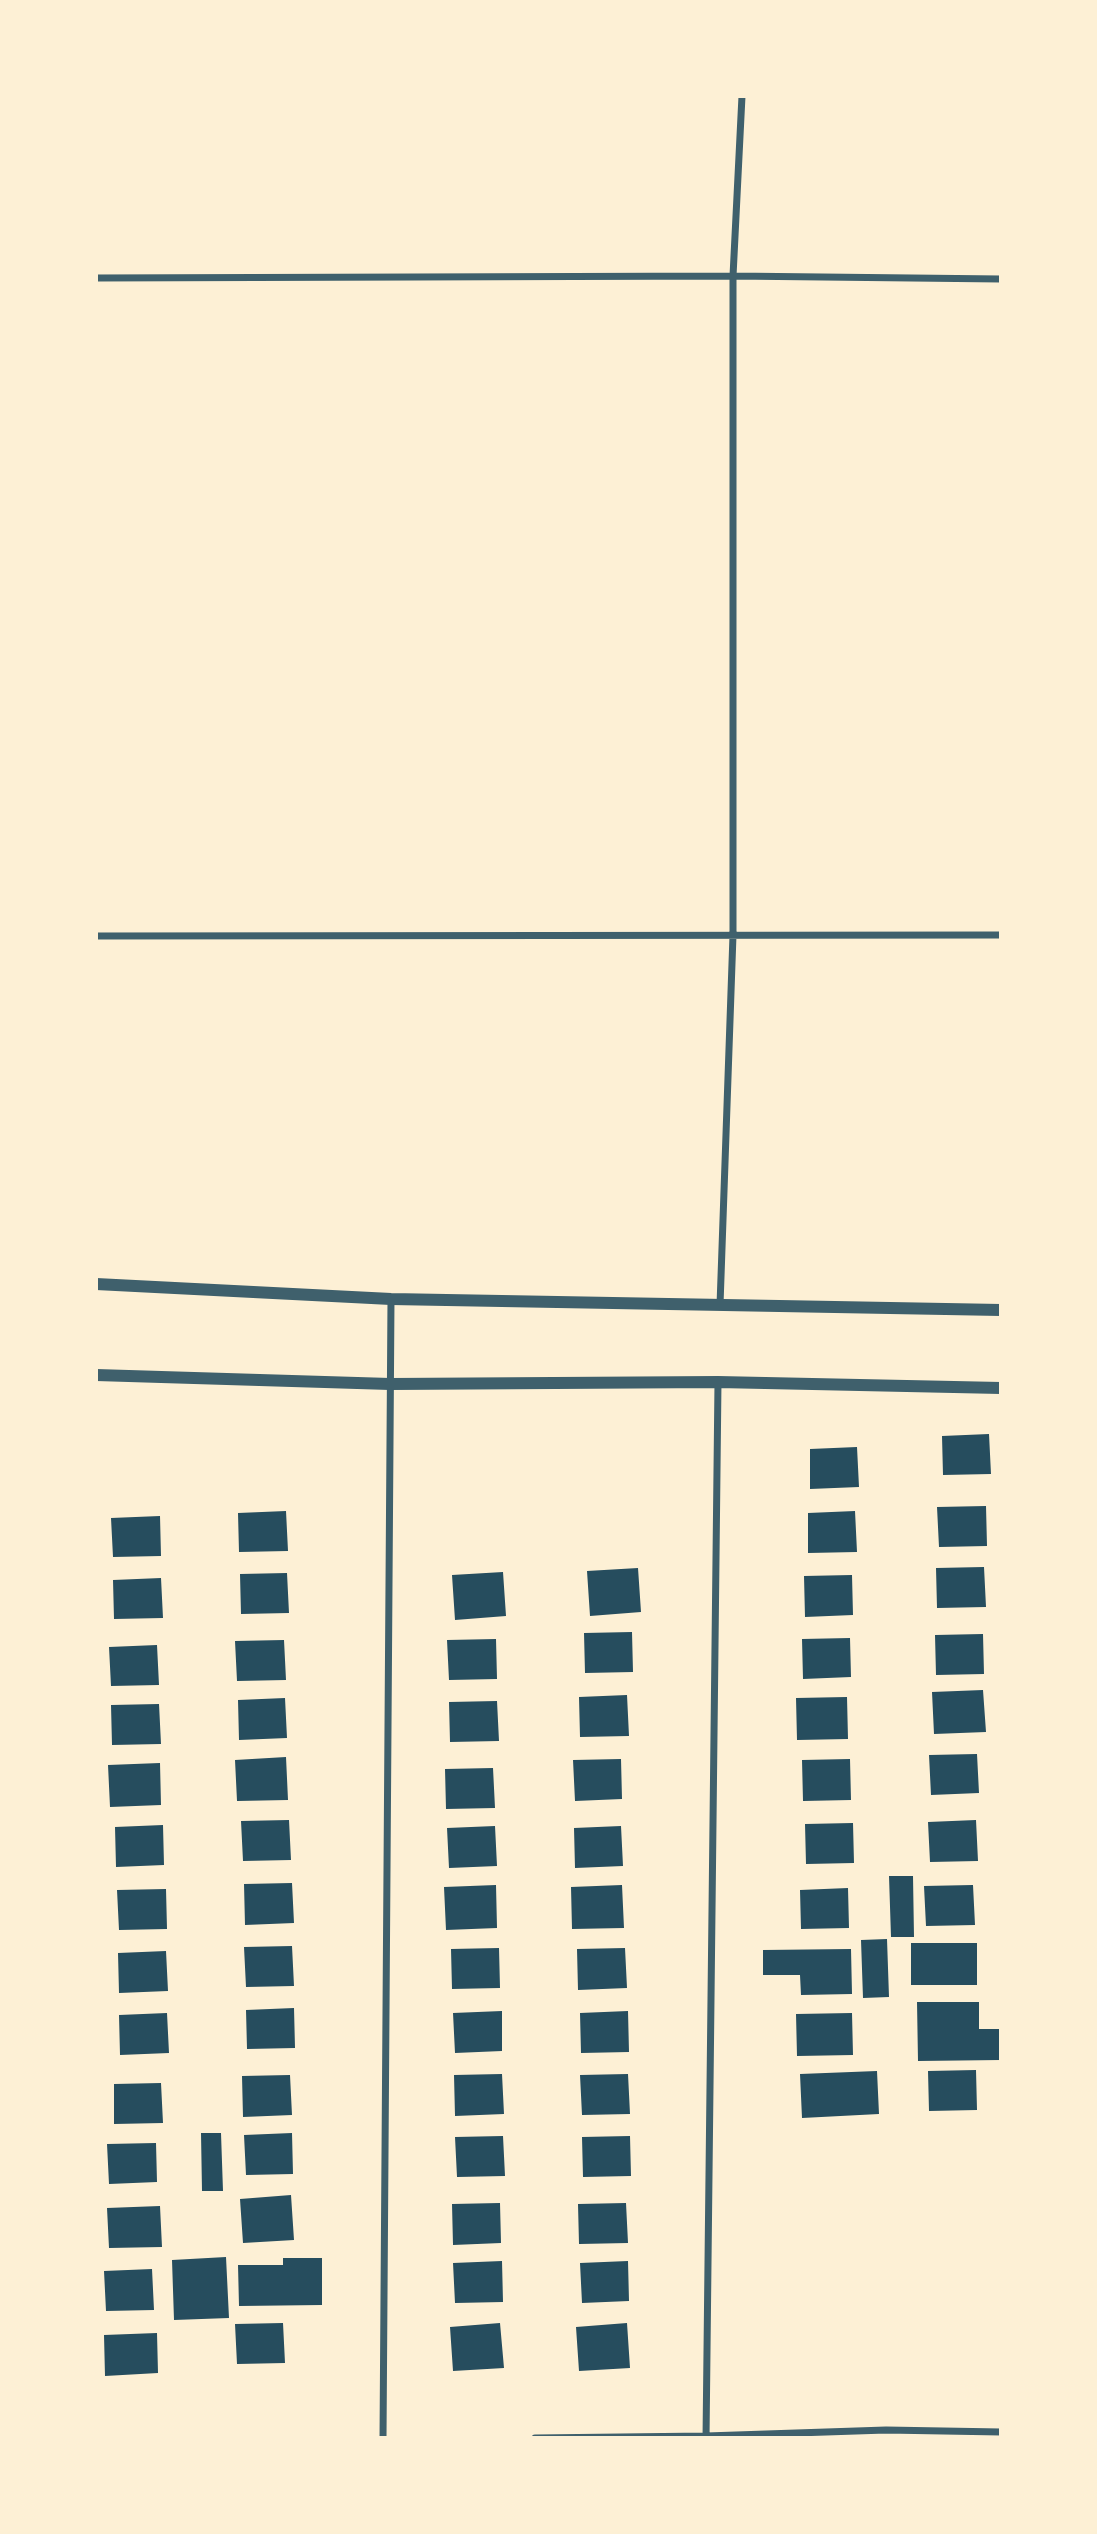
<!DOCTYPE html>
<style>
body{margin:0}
#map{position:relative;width:1097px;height:2534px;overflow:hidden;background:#fdf0d5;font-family:Signika,sans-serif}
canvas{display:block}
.frame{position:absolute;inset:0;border:98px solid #fdf0d5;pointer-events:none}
</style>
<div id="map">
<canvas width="1097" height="2534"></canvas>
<div class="frame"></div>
</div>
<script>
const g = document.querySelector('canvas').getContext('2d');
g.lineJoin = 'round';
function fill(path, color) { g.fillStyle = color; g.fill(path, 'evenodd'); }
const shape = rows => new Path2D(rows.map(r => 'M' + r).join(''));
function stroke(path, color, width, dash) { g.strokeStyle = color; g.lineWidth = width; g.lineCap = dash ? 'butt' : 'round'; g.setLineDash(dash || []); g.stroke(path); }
fill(shape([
 [989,1434,991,1474,943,1475,942,1436],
 [857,1447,859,1487,810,1489,810,1449],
 [986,1506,987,1546,939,1547,937,1507],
 [286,1511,288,1551,239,1552,238,1513],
 [855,1511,857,1552,808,1553,808,1513],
 [160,1516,161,1556,113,1557,111,1518],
 [984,1567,986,1607,937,1608,936,1568],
 [638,1568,641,1612,590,1616,587,1571],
 [503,1572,506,1616,455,1620,452,1575],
 [287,1573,289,1613,241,1614,240,1574],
 [852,1575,853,1615,805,1617,804,1576],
 [161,1578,163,1618,114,1619,113,1580],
 [632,1632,633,1672,585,1673,584,1633],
 [983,1634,984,1674,936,1675,935,1635],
 [850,1638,851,1677,803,1679,802,1639],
 [496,1639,497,1679,449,1680,447,1640],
 [284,1640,286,1680,237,1681,235,1641],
 [157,1645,159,1685,111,1686,109,1647],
 [983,1690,986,1732,934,1734,932,1692],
 [627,1695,629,1736,580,1737,579,1697],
 [847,1697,848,1739,797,1740,796,1698],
 [285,1698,287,1738,239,1740,238,1700],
 [497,1701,499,1741,450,1742,449,1702],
 [159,1704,161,1744,112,1745,111,1705],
 [977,1754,979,1793,931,1795,929,1755],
 [286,1757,288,1800,237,1801,235,1760],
 [621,1759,622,1799,575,1801,573,1760],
 [850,1759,851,1800,803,1801,802,1760],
 [160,1763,161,1805,110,1807,108,1765],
 [493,1768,495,1808,446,1809,445,1769],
 [289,1820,291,1860,243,1861,241,1821],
 [976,1820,978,1861,930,1862,928,1822],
 [853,1823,854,1863,806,1864,805,1824],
 [163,1825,164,1865,116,1867,115,1827],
 [495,1826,497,1866,449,1868,447,1828],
 [621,1826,623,1866,575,1868,574,1828],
 [889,1876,913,1876,914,1937,891,1937],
 [292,1883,294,1923,245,1925,244,1884],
 [496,1885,497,1928,446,1930,444,1887],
 [622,1885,624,1928,572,1929,571,1887],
 [973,1885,975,1925,926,1926,924,1886],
 [848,1888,849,1928,801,1929,800,1890],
 [166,1889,167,1929,119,1930,117,1890],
 [887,1939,889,1997,863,1998,861,1940],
 [911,1943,977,1943,977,1985,911,1985],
 [292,1946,294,1986,246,1987,244,1947],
 [499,1948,500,1988,452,1989,451,1949],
 [625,1948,627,1988,578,1990,577,1949],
 [851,1949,852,1994,801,1995,800,1975,763,1975,763,1950],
 [166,1951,168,1991,119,1993,118,1953],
 [917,2002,979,2002,979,2029,1001,2029,1001,2060,918,2061],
 [294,2008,295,2048,247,2049,246,2010],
 [502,2011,502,2051,455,2053,453,2013],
 [628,2011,629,2052,581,2053,580,2013],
 [167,2013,169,2053,120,2055,119,2015],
 [852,2013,853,2055,797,2056,796,2014],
 [976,2070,977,2110,929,2111,928,2071],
 [877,2071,879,2114,802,2118,800,2074],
 [502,2074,504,2114,455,2116,454,2075],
 [628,2074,630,2114,582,2115,580,2075],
 [290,2075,292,2115,243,2117,242,2076],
 [161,2083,163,2123,114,2124,114,2084],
 [201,2133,221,2133,223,2191,202,2191],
 [292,2133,293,2174,246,2175,244,2135],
 [503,2136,505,2176,457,2177,455,2137],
 [630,2136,631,2176,583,2177,582,2137],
 [156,2143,157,2182,109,2184,107,2144],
 [291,2195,294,2240,243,2243,240,2199],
 [500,2203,501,2243,453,2245,452,2204],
 [626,2203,628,2243,579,2244,578,2204],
 [160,2206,162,2247,109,2248,107,2208],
 [226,2257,229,2318,174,2320,172,2260],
 [283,2258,322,2258,322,2305,239,2306,238,2265,283,2265],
 [502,2261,503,2302,455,2303,453,2263],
 [628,2261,629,2301,582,2303,580,2263],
 [152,2269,154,2310,106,2311,104,2271],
 [283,2323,285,2363,237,2364,235,2324],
 [500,2323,504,2368,453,2371,450,2327],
 [627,2323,630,2368,579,2371,576,2327],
 [157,2333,158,2373,105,2376,104,2335]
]), '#264d5e');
stroke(shape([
 [96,278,733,276,1001,279],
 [96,936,1001,935],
 [720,1305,733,935,733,276,742,96],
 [383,2438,391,1299],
 [535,2438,706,2436,886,2430,1001,2432],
 [706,2438,718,1382]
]), '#3f606c', 7);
stroke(shape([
 [96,1284,391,1299,1001,1310],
 [96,1375,390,1384,718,1382,1001,1388]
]), '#3f606c', 12);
</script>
